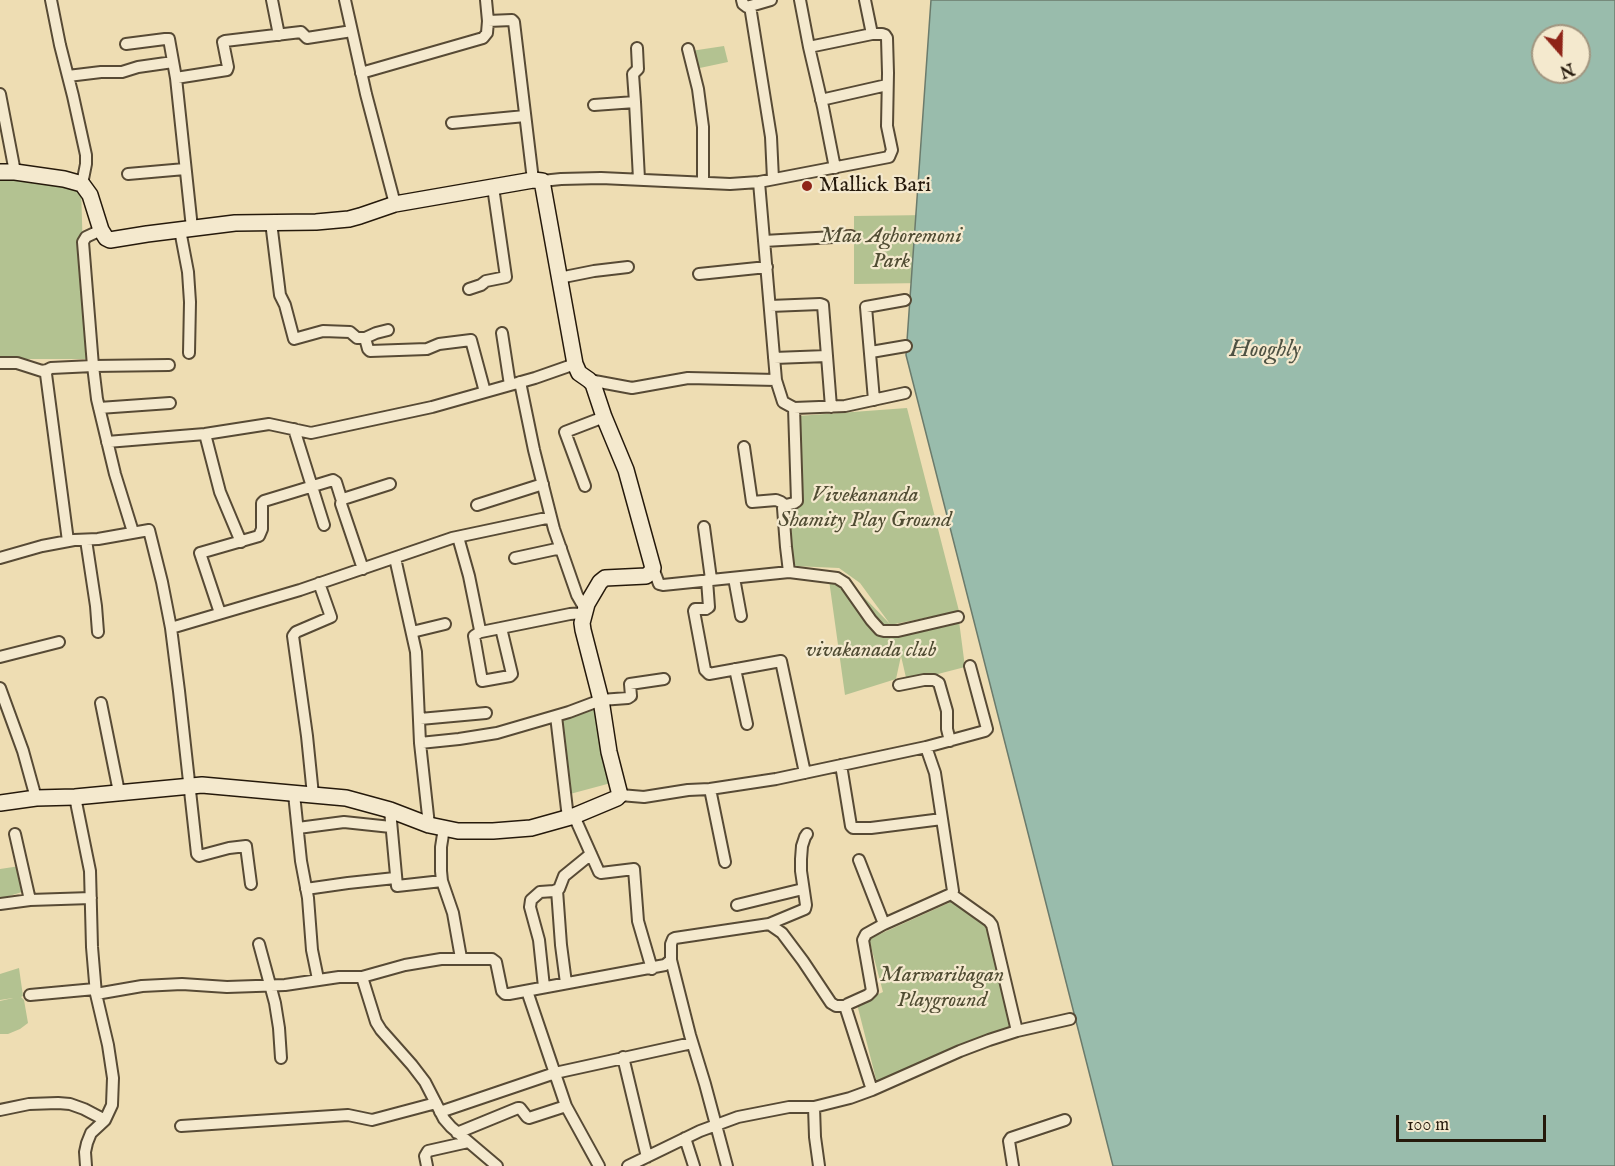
<!DOCTYPE html>
<style>
body{margin:0}
#map{position:relative;width:1615px;height:1166px;overflow:hidden;background:#eeddb3;font-family:"IM FELL English",serif}
canvas{display:block}
.north{position:absolute;left:1531px;top:24px;width:60px;height:60px;box-sizing:border-box;background:#f4e9ce;border:2px solid #a19680;border-radius:50%;rotate:160deg;font-size:16px;font-weight:700;line-height:24px;text-align:center;color:#25190b}
.north::after{content:'';display:block;margin:auto;width:21px;height:27px;background:#8f2418;clip-path:polygon(50% 0,100% 100%,50% 72%,0 100%)}
.scale{position:absolute;left:1396px;top:1115px;width:150px;height:27px;box-sizing:border-box;border:3px solid #25190b;border-top:0;padding-left:8px;font-size:18px;line-height:21px;white-space:nowrap;color:#25190b;-webkit-text-stroke:4px #f4e9ce;paint-order:stroke}
</style>
<div id="map">
<canvas width="1615" height="1166"></canvas>
<div class="north">N</div>
<div class="scale">100 m</div>
</div>
<script>
const g = document.querySelector('canvas').getContext('2d');
g.lineJoin = 'round';
function fill(path, color) { g.fillStyle = color; g.fill(path, 'evenodd'); }
const shape = rows => new Path2D(rows.map(r => 'M' + r).join(''));
function stroke(path, color, width, dash) { g.strokeStyle = color; g.lineWidth = width; g.lineCap = dash ? 'butt' : 'round'; g.setLineDash(dash || []); g.stroke(path); }
function write(font, color, halo, rows, align = 'center') {
  g.font = font + ' "IM FELL English",serif'; g.lineWidth = 4.5; g.setLineDash([]); g.textBaseline = 'middle'; g.strokeStyle = halo; g.fillStyle = color; for (const [text, x, y, turn = 0] of rows) {
    g.save(); g.translate(x, y); g.rotate((+turn || 0) * Math.PI / 180); g.textAlign = isNaN(turn) ? turn : align; if (halo) g.strokeText(text, 0, 0); g.fillText(text, 0, 0); g.restore();
  }
}
fill(shape([
 [724,46,728,62,695,69,691,51],
 [0,179,81,186,86,359,0,359],
 [928,215,923,283,854,284,854,216],
 [907,408,959,611,890,625,898,634,959,621,965,667,907,682,901,656,896,679,845,695,829,580,859,592,890,624,860,583,839,568,793,566,790,507,800,505,798,416],
 [600,708,611,783,570,794,560,721],
 [20,866,25,891,0,899,0,869],
 [953,901,989,928,1011,1028,877,1083,857,1004,883,992,869,939],
 [19,968,23,996,21,997,24,1000,28,1023,20,1029,8,1034,0,1034,0,1001,13,998,0,1000,0,974]
]), '#b3c291');
const water = shape([
 [931,0,1615,0,1615,1166,1113,1166,906,355,931,0],
 [1543,36,1579,36,1579,72,1543,72,1543,36]
]);
fill(water, '#99bcac');
stroke(water, '#6b7b6c', 1.5);
const street = shape([
 [51,0,60,45,73,96,86,155,86,164,82,184],
 [272,0,279,35],
 [345,0,366,94,395,204],
 [486,0,488,21,512,20,514,22,533,180],
 [742,0,743,4,747,7,771,0],
 [800,0,809,47,823,107,835,168],
 [865,0,872,34],
 [750,6,771,137,773,179],
 [126,44,165,39,169,39,176,78,192,228],
 [688,49,698,89,703,127,703,182],
 [361,73,483,38,487,33,488,21],
 [68,76,101,72,122,72,138,67,173,62],
 [176,78,227,70,228,67,223,42,225,41,301,32,307,38,352,31],
 [0,94,15,172],
 [821,100,887,85],
 [635,102,633,74,638,69,637,48],
 [594,105,635,102,639,179],
 [452,123,525,116],
 [128,174,185,169],
 [542,181,561,179,601,178,730,184,759,182,889,157,892,150,887,126,888,73,887,38,885,35,882,34,872,34,809,47],
 [759,182,776,380,783,402,794,408,845,406,905,393],
 [271,222,280,295,285,305,294,339,323,331,350,332,357,338,365,338,368,349,370,351,427,349,439,344,471,340,485,392],
 [101,230,86,237,83,242,93,366,97,399,115,474,133,532],
 [180,230,188,272,190,302,189,353],
 [764,241,851,236],
 [699,274,767,267],
 [559,278,594,271,628,267],
 [469,289,481,285,486,281,506,277,493,187],
 [770,306,820,304,823,305,831,407],
 [502,333,510,385],
 [365,338,376,333,388,330],
 [871,352,906,346],
 [774,358,827,356],
 [0,363,17,363,42,371,47,370],
 [589,380,632,388,688,378,776,380],
 [520,382,534,450,554,529,577,595,585,609],
 [874,400,866,307,905,300],
 [99,408,170,403],
 [294,429,324,525],
 [205,434,220,492,241,542],
 [107,442,205,434,269,424,311,433,432,407,535,378,575,364],
 [744,447,752,502,776,500,781,502,785,505],
 [585,486,565,432,604,417],
 [342,499,341,504,363,569],
 [477,505,543,484],
 [704,527,711,579],
 [458,537,469,576,480,630,480,632,474,636,482,681,510,676,512,674,501,628],
 [86,540,96,606,98,632],
 [68,541,46,374,47,370,51,368,93,366,169,365],
 [0,558,42,546,74,540,98,539,149,530,162,582,171,628,179,691,197,854,199,856,229,848,246,846,251,884],
 [395,558,416,652,420,743,429,825],
 [515,558,561,548],
 [653,568,659,584,663,585,789,572,837,578,845,583,871,620,880,630,884,631,898,631,958,617],
 [789,572,786,547,783,508,786,505,794,503,797,501,794,408],
 [734,578,741,616],
 [707,580,709,607,706,609,695,609,694,611,705,670,709,674,781,661,805,773],
 [220,613,200,553,259,536,262,529,262,503,264,501,333,480,336,482,341,498,343,499,390,484],
 [171,628,300,590,452,538,551,517],
 [412,632,445,624],
 [481,632,570,614,584,613],
 [0,657,59,642],
 [735,669,747,724],
 [899,685,924,680,934,680,939,683,947,711,947,729,950,741],
 [0,688,23,751,36,798],
 [101,703,119,792],
 [556,716,568,818],
 [420,719,486,713],
 [420,743,459,739,497,733,569,712,601,700,628,698,631,696,630,684,664,679],
 [926,747,985,731,987,729,970,666],
 [841,765,851,826,853,828,871,828,942,819],
 [710,789,725,862],
 [294,794,301,861,308,898,312,950,318,979],
 [313,795,307,736,293,636,296,632,331,617,319,583],
 [620,795,644,797,688,790,710,789,776,779,926,747,935,773,953,891,951,894,884,924,866,934,863,940,872,991,868,995,848,1004,845,1006,872,1090],
 [75,797,90,871,92,947,96,994,108,1045,113,1078,112,1105,105,1120,91,1133,87,1143,85,1152,86,1166],
 [390,810,397,886,442,881],
 [574,816,599,872,601,873,634,869,638,921,652,969],
 [298,828,344,822,391,827],
 [444,828,441,847,441,871,442,881,453,913,461,958],
 [15,834,30,900],
 [859,860,884,924],
 [306,889,348,883,395,878],
 [557,890,561,945,566,983],
 [951,894,989,921,992,925,1017,1031],
 [0,904,30,900,91,898],
 [737,905,803,889],
 [769,924,805,909,806,905,801,871,801,859,802,846,805,837,807,834],
 [259,944,275,1003,279,1028,281,1058],
 [671,960,690,1035,705,1084,727,1166],
 [362,977,405,965,441,959,492,959,496,962,502,991,505,994,509,994,665,965,671,960,671,944,673,939,675,938,769,924,782,933,803,961,831,1003,836,1006,845,1006],
 [544,987,539,940,530,907,531,900,540,892,554,891,559,889,564,876,591,854],
 [527,991,566,1106,599,1166],
 [96,994,142,986,182,984,227,987,285,985,339,977,362,977,376,1022,381,1030,412,1065,425,1082,444,1119,451,1127,497,1166],
 [30,995,95,989],
 [623,1057,647,1157],
 [0,1110,29,1104,58,1103,70,1104,84,1109,105,1120],
 [440,1112,555,1073,692,1043],
 [181,1126,348,1115,372,1120,436,1103],
 [457,1133,518,1108,520,1108,527,1117,529,1118,566,1106],
 [685,1138,694,1166],
 [427,1166,425,1156,428,1151,468,1142],
 [628,1166,700,1131,738,1117,789,1107,814,1107],
 [819,1166,815,1137,814,1107,850,1098,872,1090,960,1051,989,1040,1017,1031,1070,1019],
 [1013,1166,1009,1141,1011,1138,1065,1120]
]);
const secondary = shape([
 [0,172,15,172,64,179,82,184,90,195,101,230,106,238,110,240,147,234,235,223,316,222,349,219,360,216,395,204,533,180,542,181,575,364,579,373,589,380,593,384,604,417,626,470,653,568,650,573,646,576,605,578,600,582,587,604,582,623,583,630,601,700,609,752,620,795,617,798,574,816,531,828,493,831,458,831,429,825,390,810,346,798,202,785,75,797,36,798,0,803]
]);
stroke(street, '#574a35', 14);
stroke(secondary, '#25190b', 18);
stroke(street, '#f4e9ce', 10);
stroke(secondary, '#f4e9ce', 15);
for (const [x, y, r, color] of [
 [807,186,6,"#8f2418"]
]) { const dot = new Path2D(); dot.arc(x, y, r, 0, 2 * Math.PI); g.fillStyle = color; g.fill(dot); stroke(dot, '#f4e9ce', 2); }
write('22px', '#25190b', '#f4e9ce', [
 ["Mallick Bari",819,186]
], 'left');
write('italic 22px', '#504c33', '#f4e9ce', [
 ["Maa Aghoremoni",891,237],
 ["Park",891,262],
 ["Vivekananda",865,496],
 ["Shamity Play Ground",865,521],
 ["vivakanada club",871,651],
 ["Marwaribagan",942,976],
 ["Playground",942,1001]
]);
write('italic 24px', '#4e5243', '#f4e9ce', [
 ["Hooghly",1265,351]
]);
</script>
